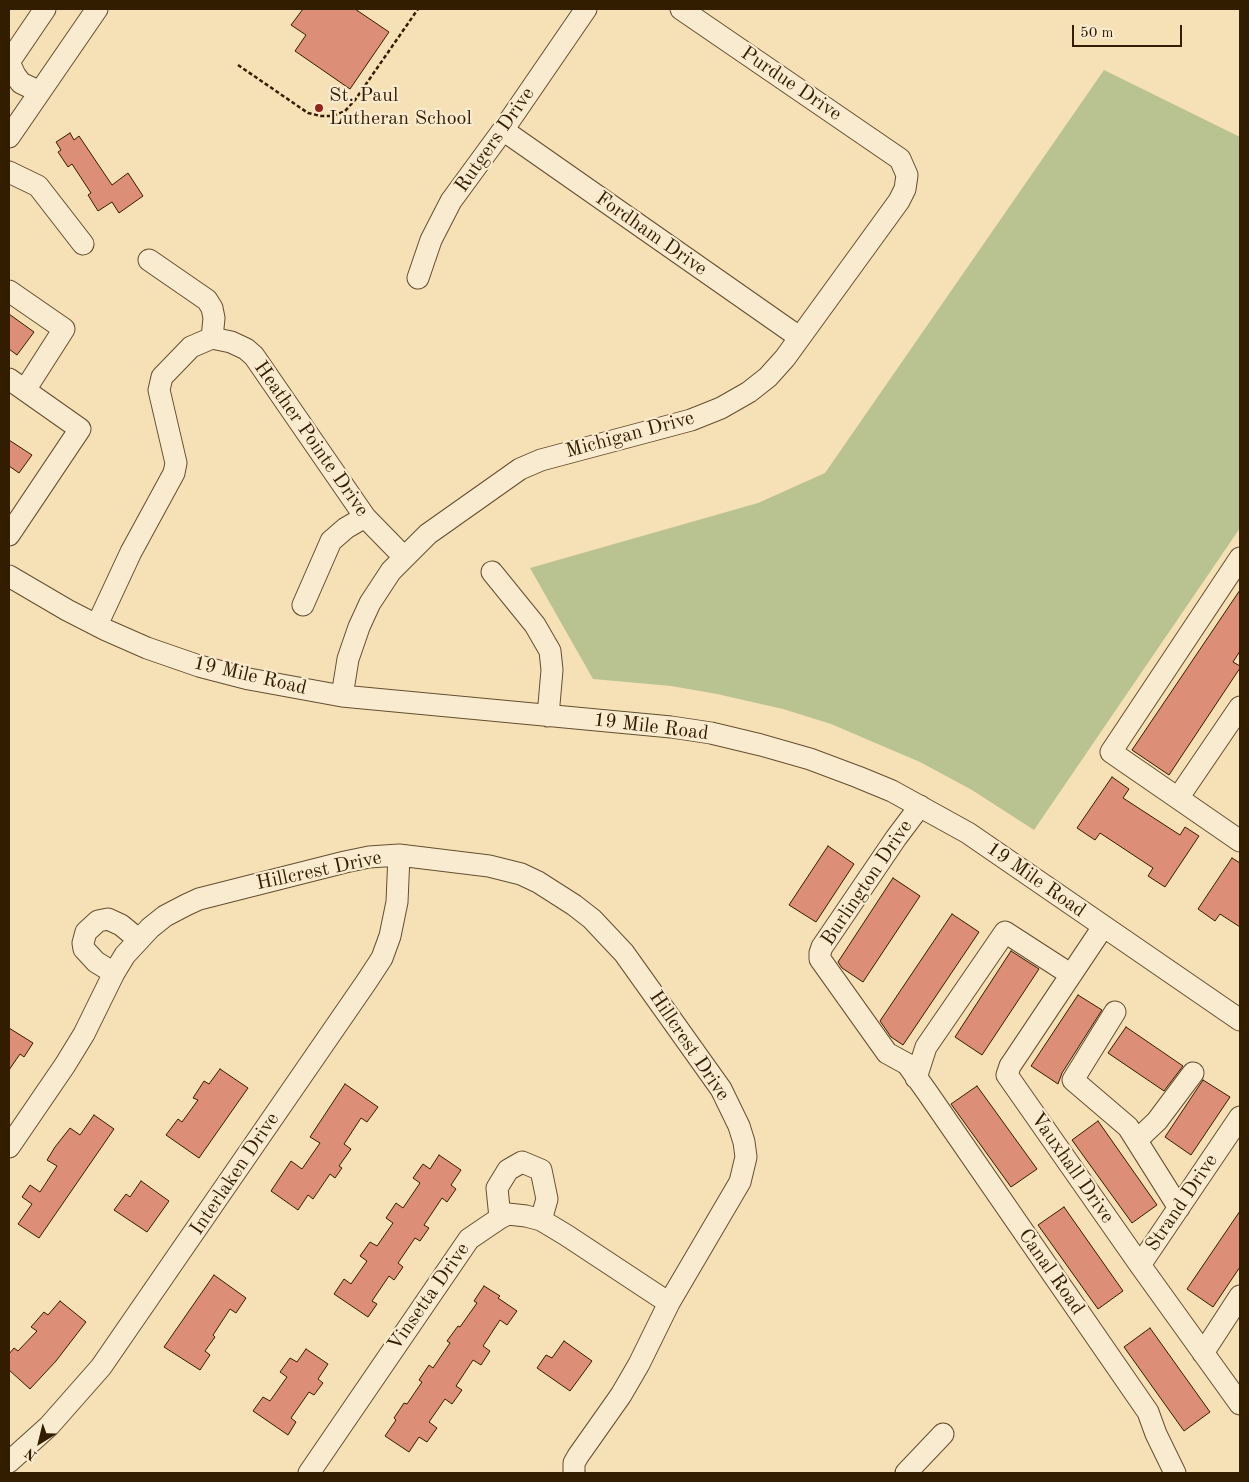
<!DOCTYPE html>
<style>
body{margin:0}
#map{position:relative;width:1249px;height:1482px;overflow:hidden;background:#f6e0b6;font-family:"Old Standard TT",serif}
canvas{display:block}
.frame{position:absolute;inset:0;border:10px solid #331d00;pointer-events:none}
.north{position:absolute;left:15px;top:1417px;width:50px;height:50px;-webkit-text-stroke:4px #f9ebd0;paint-order:stroke;rotate:216deg;font-size:14px;font-weight:700;line-height:20px;text-align:center;color:#331d00}
.north::after{content:'';display:block;margin:auto;width:18px;height:22px;background:#331d00;clip-path:polygon(50% 0,100% 100%,50% 72%,0 100%)}
.scale{position:absolute;left:1072px;top:25px;width:110px;height:22px;box-sizing:border-box;border:2px solid #331d00;border-top:0;padding-left:6px;font-size:15px;line-height:18px;white-space:nowrap;color:#331d00;-webkit-text-stroke:4px #f9ebd0;paint-order:stroke}
</style>
<div id="map">
<canvas width="1249" height="1482"></canvas>
<div class="frame"></div>
<div class="north">N</div>
<div class="scale">50 m</div>
</div>
<script>
const g = document.querySelector('canvas').getContext('2d');
g.lineJoin = 'round';
function fill(path, color) { g.fillStyle = color; g.fill(path, 'evenodd'); }
const shape = rows => new Path2D(rows.map(r => 'M' + r).join(''));
function stroke(path, color, width, dash) { g.strokeStyle = color; g.lineWidth = width; g.lineCap = dash ? 'butt' : 'round'; g.setLineDash(dash || []); g.stroke(path); }
function write(font, color, halo, rows, align = 'center') {
  g.font = font + ' "Old Standard TT",serif'; g.lineWidth = 4.5; g.setLineDash([]); g.textBaseline = 'middle'; g.strokeStyle = halo; g.fillStyle = color; for (const [text, x, y, turn = 0] of rows) {
    g.save(); g.translate(x, y); g.rotate((+turn || 0) * Math.PI / 180); g.textAlign = isNaN(turn) ? turn : align; if (halo) g.strokeText(text, 0, 0); g.fillText(text, 0, 0); g.restore();
  }
}
fill(shape([
 [1104,70,1240,137,1240,528,1034,830,972,790,920,762,831,724,783,709,717,694,671,686,593,679,530,568,758,503,825,473]
]), '#b9c391');
const building = shape([
 [303,9,355,9,389,32,350,89,295,51,306,35,291,25,303,9],
 [70,133,74,140,79,136,112,185,128,173,143,196,119,213,112,202,98,211,88,195,91,193,72,164,68,167,58,152,61,150,56,142,70,133],
 [9,314,34,332,17,355,9,349,9,314],
 [9,440,32,455,19,473,9,466,9,440],
 [1240,590,1240,651,1233,662,1240,666,1240,668,1169,775,1132,750,1240,590],
 [1112,777,1129,789,1123,798,1180,835,1185,827,1199,836,1165,887,1148,876,1153,868,1100,833,1095,840,1077,828,1112,777],
 [828,846,854,864,816,922,789,905,828,846],
 [1232,858,1240,863,1240,927,1220,914,1215,921,1198,909,1232,858],
 [893,878,920,896,863,982,842,968,838,962,893,878],
 [952,914,979,932,903,1045,891,1037,880,1021,952,914],
 [1011,951,1039,969,982,1055,955,1037,1011,951],
 [1078,995,1102,1010,1062,1073,1058,1084,1031,1066,1078,995],
 [1126,1027,1183,1066,1164,1091,1108,1053,1126,1027],
 [9,1028,33,1043,24,1057,20,1054,9,1070,9,1028],
 [220,1069,248,1088,199,1158,166,1135,178,1119,182,1122,198,1100,193,1098,204,1081,209,1084,220,1069],
 [1203,1080,1230,1097,1191,1155,1165,1137,1203,1080],
 [345,1084,378,1107,367,1122,361,1118,344,1144,351,1149,339,1166,342,1168,335,1178,330,1174,313,1199,308,1195,298,1210,271,1191,291,1161,302,1169,320,1143,310,1137,345,1084],
 [977,1086,1037,1169,1011,1187,951,1104,977,1086],
 [94,1115,114,1129,39,1238,18,1224,32,1204,22,1197,30,1185,40,1192,57,1166,47,1160,55,1147,70,1128,80,1135,94,1115],
 [1098,1121,1157,1205,1132,1223,1072,1140,1098,1121],
 [439,1155,461,1170,451,1185,456,1189,447,1202,442,1198,424,1225,429,1228,420,1241,415,1238,398,1263,403,1267,394,1280,389,1276,372,1301,377,1304,368,1317,334,1294,344,1279,351,1284,367,1261,360,1256,370,1242,377,1246,393,1223,386,1218,396,1203,403,1208,420,1183,413,1178,423,1164,430,1169,439,1155],
 [141,1181,169,1201,147,1232,114,1210,126,1194,130,1197,141,1181],
 [1064,1207,1123,1291,1098,1309,1038,1225,1064,1207],
 [1240,1211,1240,1267,1213,1307,1187,1289,1240,1211],
 [214,1275,246,1298,236,1313,230,1309,213,1335,215,1337,205,1351,210,1355,200,1370,164,1347,214,1275],
 [484,1286,500,1296,498,1298,517,1311,507,1325,500,1320,483,1346,490,1351,481,1365,473,1360,456,1386,462,1390,452,1404,445,1399,429,1422,437,1428,427,1442,419,1437,409,1452,385,1436,396,1420,394,1418,404,1403,407,1404,422,1382,419,1380,429,1365,433,1368,450,1343,447,1341,458,1326,460,1327,477,1303,474,1301,484,1286],
 [60,1301,86,1322,56,1361,30,1389,9,1370,9,1354,14,1348,18,1351,37,1331,31,1327,44,1312,48,1315,60,1301],
 [1150,1328,1210,1412,1184,1431,1124,1347,1150,1328],
 [564,1341,592,1361,570,1391,537,1368,546,1355,552,1358,564,1341],
 [306,1349,328,1364,318,1379,323,1383,314,1395,309,1392,291,1418,296,1422,288,1435,253,1411,263,1397,270,1401,287,1377,280,1372,290,1358,297,1362,306,1349]
]);
fill(building, '#dc8e76');
stroke(building, '#331d00', 1);
const minor = shape([
 [9,62,45,9],
 [9,62,15,75,21,83,40,92],
 [503,130,799,337],
 [9,137,97,9],
 [9,172,38,186,83,244],
 [149,260,207,300,212,308,214,318,212,338],
 [418,278,431,240,451,201,503,130,586,9],
 [9,291,64,329,25,390],
 [9,379,80,429,9,535],
 [1240,558,1111,752,1240,841],
 [492,572,535,625,550,651,552,670,548,716],
 [9,576,67,610,106,630,147,648,199,666,249,679,342,696,671,727,711,733,761,745,810,759,858,777,892,791,968,833,1240,1020],
 [303,605,331,541,346,528,365,517],
 [97,625,131,552,174,473,176,463,159,390,162,377,191,347,212,338,231,342,246,349,254,356,365,517,404,557],
 [342,696,348,659,359,627,370,603,391,571,428,534,520,469,541,460,691,420,721,408,749,392,768,377,785,358,899,201,905,189,907,175,900,159,681,9],
 [1178,798,1240,707],
 [920,806,896,838,822,947,820,953,820,959,887,1053,907,1064,927,1092,1148,1412,1156,1434,1175,1473],
 [1103,927,1010,1066,1007,1075,1140,1265,1240,1404],
 [114,973,96,962,84,949,83,943,86,932,98,921,108,919,121,925,138,939],
 [1115,1012,1073,1080,1128,1127,1179,1208],
 [916,1078,926,1047,1005,932,1070,974],
 [1137,1140,1157,1121,1193,1073],
 [9,1147,65,1065,84,1034,114,973,125,955,150,928,165,916,186,905,199,899,345,862,369,857,399,855,489,866,521,874,538,882,574,905,592,919,624,953,721,1089,739,1126,744,1142,746,1157,740,1182,669,1303,639,1364,621,1395,578,1456,574,1463,574,1473],
 [500,1218,497,1188,508,1170,522,1162,541,1170,547,1199,541,1220],
 [1140,1265,1240,1117],
 [1203,1353,1240,1296],
 [9,1462,49,1426,101,1367,367,981,382,958,390,936,397,902,399,855],
 [309,1473,469,1239,500,1218,508,1214,526,1216,541,1220,566,1235,669,1303],
 [906,1473,943,1434]
]);
stroke(minor, '#644e2e', 23);
stroke(shape([
 [238,65,308,113,321,116,333,116,345,111,355,100,418,9]
]), '#331d00', 2.5, [4, 2.5]);
stroke(minor, '#f9ebd0', 21);
for (const [x, y, r, color] of [
 [319,108,5,"#8f2418"]
]) { const dot = new Path2D(); dot.arc(x, y, r, 0, 2 * Math.PI); g.fillStyle = color; g.fill(dot); stroke(dot, '#f9ebd0', 2); }
write('20px', '#331d00', '#f9ebd0', [
 ["Purdue Drive",791,84,34],
 ["Rutgers Drive",495,140,-55],
 ["Fordham Drive",651,234,35],
 ["Michigan Drive",630,435,-15],
 ["Heather Pointe Drive",311,439,55],
 ["19 Mile Road",250,676,13],
 ["19 Mile Road",651,727,7],
 ["Hillcrest Drive",319,871,-12],
 ["19 Mile Road",1036,880,35],
 ["Burlington Drive",867,883,-56],
 ["Hillcrest Drive",689,1046,56],
 ["Vauxhall Drive",1072,1168,55],
 ["Interlaken Drive",235,1174,-56],
 ["Strand Drive",1182,1203,-56],
 ["Canal Road",1051,1272,55],
 ["Vinsetta Drive",429,1297,-55]
]);
write('20px', '#331d00', '#f9ebd0', [
 ["St. Paul",329,96],
 ["Lutheran School",329,119]
], 'left');
</script>
